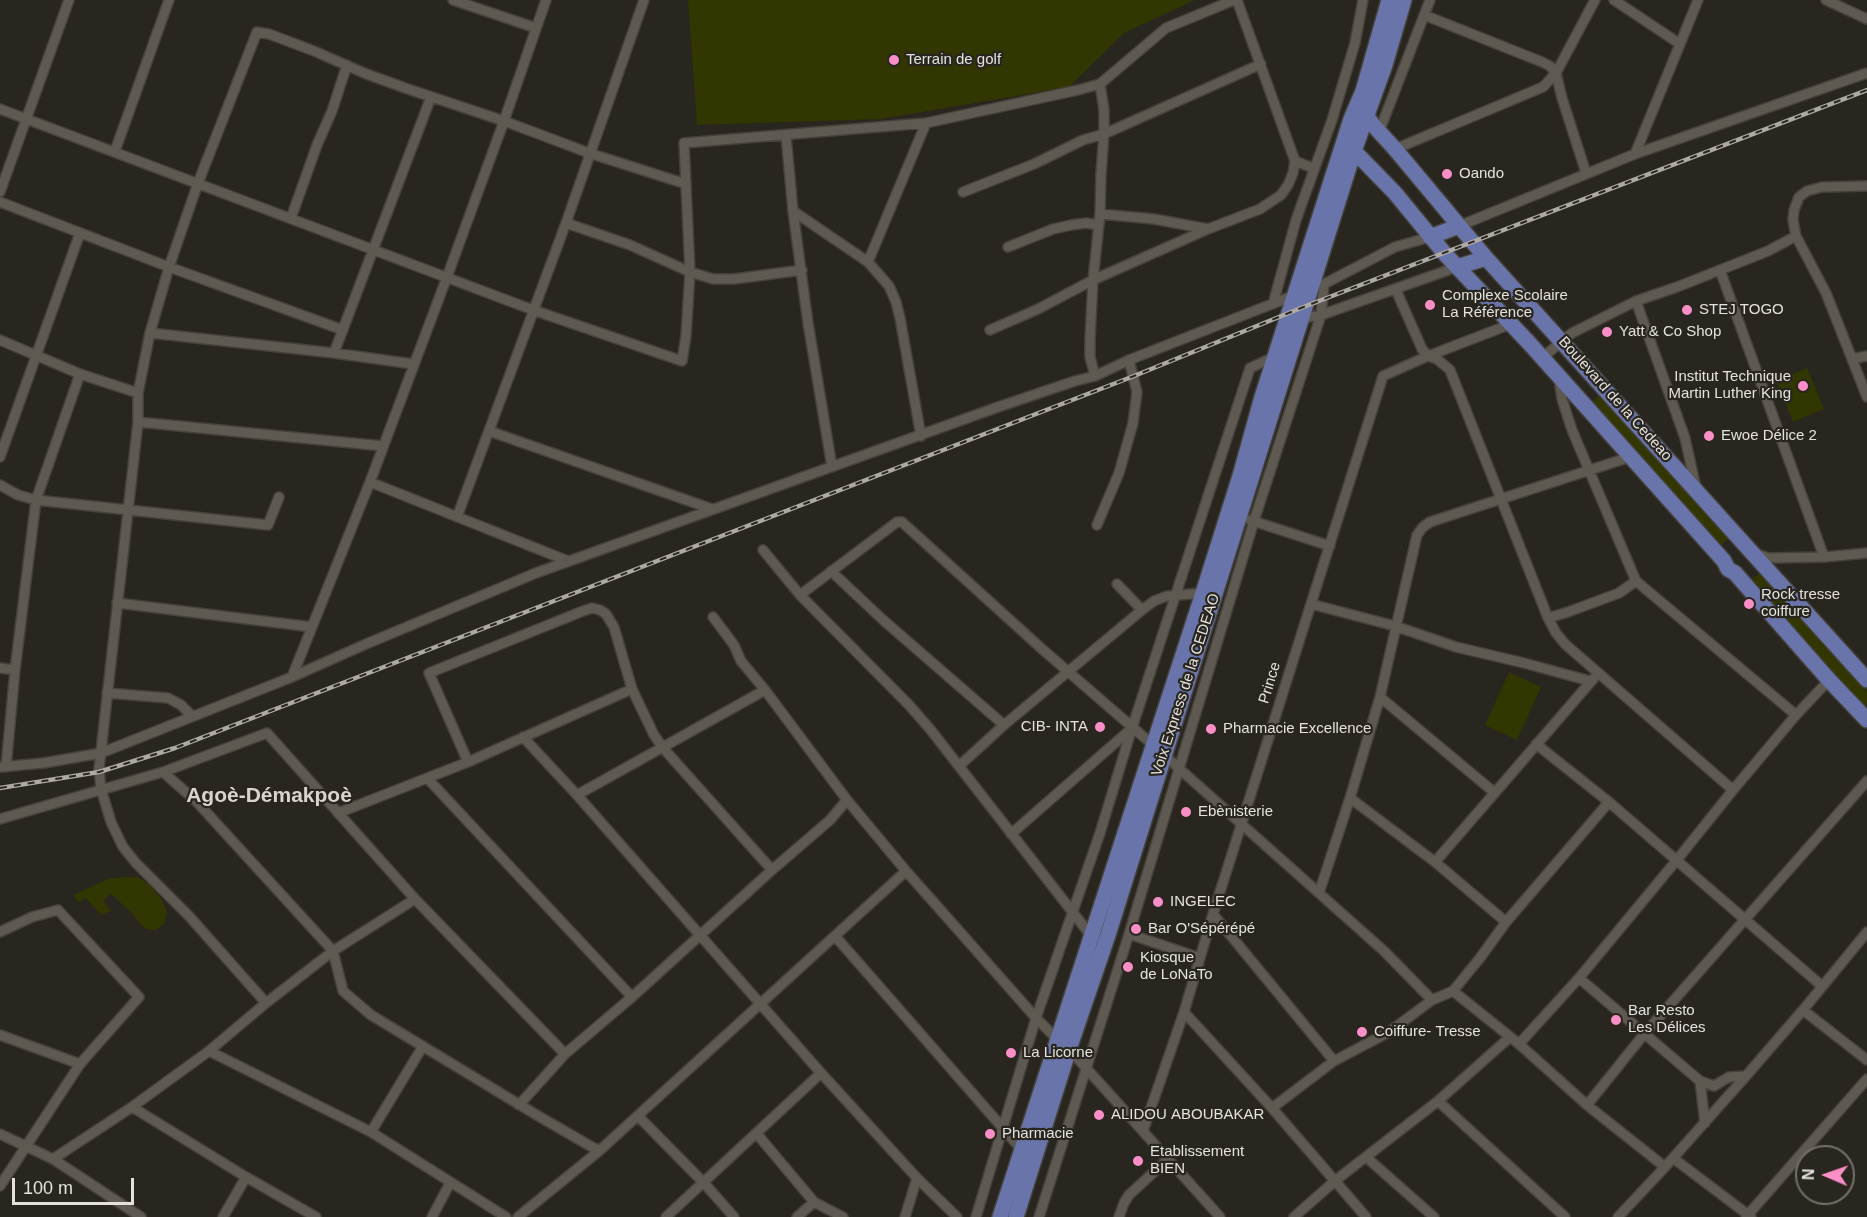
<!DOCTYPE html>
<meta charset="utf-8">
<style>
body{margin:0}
#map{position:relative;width:1867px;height:1217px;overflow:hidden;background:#29251f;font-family:Arial,sans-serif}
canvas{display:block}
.north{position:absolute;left:1795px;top:1145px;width:60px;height:60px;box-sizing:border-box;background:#29251f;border:2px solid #74716b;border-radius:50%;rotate:272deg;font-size:16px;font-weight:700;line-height:24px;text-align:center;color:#e5e2de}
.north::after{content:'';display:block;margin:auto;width:21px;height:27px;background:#fa8fc7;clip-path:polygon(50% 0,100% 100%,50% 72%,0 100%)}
.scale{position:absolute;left:12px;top:1178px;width:122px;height:27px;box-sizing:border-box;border:3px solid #e5e2de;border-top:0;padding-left:8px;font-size:18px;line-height:21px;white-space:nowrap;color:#e5e2de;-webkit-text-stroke:4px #29251f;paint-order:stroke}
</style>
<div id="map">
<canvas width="1867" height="1217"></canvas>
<div class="north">N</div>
<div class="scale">100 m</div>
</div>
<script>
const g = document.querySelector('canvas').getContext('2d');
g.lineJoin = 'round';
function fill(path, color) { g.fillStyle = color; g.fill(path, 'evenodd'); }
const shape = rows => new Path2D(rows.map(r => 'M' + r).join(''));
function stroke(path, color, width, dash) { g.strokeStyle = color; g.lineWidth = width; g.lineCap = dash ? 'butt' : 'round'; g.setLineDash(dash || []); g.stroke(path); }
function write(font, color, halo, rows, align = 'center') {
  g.font = font + ' Arial,sans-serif'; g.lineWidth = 4.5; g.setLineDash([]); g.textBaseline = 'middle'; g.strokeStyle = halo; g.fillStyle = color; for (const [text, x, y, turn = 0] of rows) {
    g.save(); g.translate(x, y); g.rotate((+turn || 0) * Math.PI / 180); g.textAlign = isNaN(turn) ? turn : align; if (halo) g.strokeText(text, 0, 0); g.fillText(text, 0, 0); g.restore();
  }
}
fill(shape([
 [688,0,1195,0,1124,33,1069,87,881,119,697,125],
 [1807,368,1824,409,1793,422,1776,381],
 [1600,395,1729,538,1719,547,1592,402],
 [1761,573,1867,691,1867,713,1749,581],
 [1509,672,1541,687,1517,740,1485,725],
 [125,877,138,877,150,885,162,900,167,912,164,924,156,930,146,929,138,922,133,914,111,894,103,901,111,911,101,915,86,898,78,902,73,895,108,879]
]), '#323600');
const minor = shape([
 [453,0,536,28],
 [1237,0,1295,161,1313,168],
 [1614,0,1680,44],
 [1826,0,1867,19],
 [1424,15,1542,62,1550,66,1556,73,1562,98,1586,173],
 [0,109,533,310,682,361,686,336,690,272,684,143,926,123,1078,90,1100,84,1166,28,1234,0],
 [1379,132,1430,0],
 [786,136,793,211,808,323,832,467],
 [1395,149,1543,87,1556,73,1595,0],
 [115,151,169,0],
 [1635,154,1698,0],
 [0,192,69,0],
 [963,192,1034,164,1083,140,1104,134,1261,64],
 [0,202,169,267,343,330],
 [793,211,868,262,889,286,896,302,900,318,921,436],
 [1100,214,1154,219,1208,229],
 [291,218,317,145,332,111,347,65],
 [566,223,630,245,690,272,713,279,734,279,802,270],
 [1459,226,1635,154,1867,73],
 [1796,236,1826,293,1867,397],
 [1008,247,1053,229,1071,225,1086,223,1099,225],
 [868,262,926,123],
 [1720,270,1824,557],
 [1396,290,1422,349,1428,356,1437,359,1450,370,1548,618,1556,633,1565,644,1733,790],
 [1636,301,1685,438,1696,488],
 [1273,304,1296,220,1332,120,1355,43,1363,0],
 [1302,318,1321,315,1457,267],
 [990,330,1038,309,1093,280,1208,229,1260,209,1281,195,1288,185,1293,173,1295,161],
 [150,333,334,353,413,364],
 [0,340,80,374,138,393],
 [334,353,431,97],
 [1542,358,1572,333,1636,301,1677,287,1768,251,1796,236,1793,220,1794,210,1799,197,1807,191,1822,187,1867,186],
 [1852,359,1867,356],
 [1095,376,1090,357,1090,339,1093,280,1100,214,1101,174,1104,134,1104,110,1100,84],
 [1559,378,1562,399,1572,430,1636,581,1796,715],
 [138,422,383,446],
 [489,431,712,509],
 [0,457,80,233],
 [370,482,568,561],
 [0,485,18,495,36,500,268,525,279,497],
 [457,517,566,223,644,0],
 [1250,520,1330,546],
 [1097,525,1119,473,1133,423,1137,392,1129,360],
 [763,550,800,595,909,705,930,729,1092,937],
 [1756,554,1769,558,1824,557,1867,553],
 [831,571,882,619,1004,725],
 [1117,584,1142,610],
 [800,595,897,522,902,522,1042,649,1153,745],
 [117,603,312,627],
 [1311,604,1395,626,1456,647,1524,663,1590,681],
 [713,617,734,645,741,661,765,690,847,800,906,871,1036,1018,1057,1039],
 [1548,618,1568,612,1619,593,1636,581],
 [0,668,15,670],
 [292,677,370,482,447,277,504,121,546,0],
 [107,693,168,698,181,705,192,716],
 [1380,697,1495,793],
 [523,737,577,795,821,1073,917,1178,957,1217],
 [1536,744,1609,802,1822,986],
 [1164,755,1384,951,1432,1000],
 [468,762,429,673,583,611,592,608,600,610,606,614,614,627,632,689,654,735,663,748,772,870],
 [959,766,1004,725,1142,610,1154,601,1167,596,1203,593],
 [0,767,44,763,101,753,111,749,292,677,366,644,536,573,998,407,1075,381,1095,376,1129,360,1295,295],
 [6,767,15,670,36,500,80,374],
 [163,772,196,801,333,951,343,991,371,1015,540,1117,599,1151],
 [428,779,632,997],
 [577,795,765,690],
 [1350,798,1435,862,1506,922],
 [338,813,468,762,632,689],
 [0,819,163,772,267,733,415,899,565,1054],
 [1011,834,1130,730],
 [1435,862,1594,678],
 [1319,893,1350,798,1380,697,1417,535,1423,527,1430,522,1630,457],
 [1213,914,1334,1061],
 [0,932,32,917,58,910,139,997,80,1064,0,1186],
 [1129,934,1200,958],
 [835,936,1022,1150],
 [1579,978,1700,1081,1705,1123],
 [1453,991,1519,1044,1587,1105,1665,1167],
 [266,1003,189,916,136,863,123,847,111,822,101,789,99,769,138,422,138,393,150,333,169,267,198,183,257,32,269,34,314,51,364,73,405,88,504,121,589,153,686,184],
 [1803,1010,1867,1060],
 [1184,1012,1272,1108,1366,1217],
 [0,1035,80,1064],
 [1519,1044,1579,978,1676,861,1733,790,1796,715,1829,680],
 [1069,1049,1220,1217],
 [209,1051,371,1132,506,1217],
 [1700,1081,1714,1086,1729,1077,1746,1076],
 [1438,1101,1565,1217],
 [519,1105,565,1054,632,997,772,870,830,820,847,800],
 [1587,1105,1645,1033,1867,781],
 [132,1107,246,1177,316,1217],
 [1272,1108,1334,1061,1389,1032,1432,1000,1453,991,1480,958,1506,922,1609,802],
 [638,1116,704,1183,734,1217],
 [1143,1131,1184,1012,1213,914,1383,376,1428,356,1511,324],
 [371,1132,423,1046],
 [0,1134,53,1159,141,1217],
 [757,1134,814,1202],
 [1366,1157,1434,1217],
 [1673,1158,1751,1217],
 [53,1159,132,1107,209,1051,266,1003,333,951,415,899],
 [223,1217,246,1177],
 [432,1217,450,1183],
 [518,1217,599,1151,906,871],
 [666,1217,821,1073],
 [797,1217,814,1202,843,1217],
 [905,1217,917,1178],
 [976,1217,1036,1018,1100,833,1132,728,1250,368,1274,357],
 [1039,1217,1129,934,1254,521,1321,315,1324,284,1395,247,1430,237],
 [1119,1217,1124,1203,1129,1195,1168,1159],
 [1294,1217,1336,1180,1438,1101,1509,1038],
 [1618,1217,1665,1167,1746,1076,1803,1010,1867,932],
 [1746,1217,1867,1079]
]);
const primary = shape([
 [1365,109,1366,115,1373,125,1395,149,1486,258,1867,680],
 [1354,151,1395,193,1445,254,1530,344,1724,561,1728,569,1735,573,1829,680,1867,720],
 [1430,237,1459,226],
 [1457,267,1486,258],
 [1000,1217,1203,593,1240,476,1262,397,1351,119,1363,91,1389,0],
 [1016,1217,1069,1049,1108,935,1354,151,1385,65,1404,0]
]);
stroke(minor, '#45413b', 12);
stroke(primary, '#45413b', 18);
stroke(minor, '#5e5a52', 9);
stroke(primary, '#6975aa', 15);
const rail = shape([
 [0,788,99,772,175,748,1134,376,1306,306,1867,90]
]);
stroke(rail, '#ada9a5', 4.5);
stroke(rail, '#29251f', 2, [7]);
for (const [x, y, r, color] of [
 [894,60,6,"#fa8fc7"],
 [1447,174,6,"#fa8fc7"],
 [1430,305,6,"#fa8fc7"],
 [1687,310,6,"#fa8fc7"],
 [1607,332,6,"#fa8fc7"],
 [1803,386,6,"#fa8fc7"],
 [1709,436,6,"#fa8fc7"],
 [1749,604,6,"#fa8fc7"],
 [1100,727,6,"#fa8fc7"],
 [1211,729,6,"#fa8fc7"],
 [1186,812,6,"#fa8fc7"],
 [1158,902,6,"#fa8fc7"],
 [1136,929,6,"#fa8fc7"],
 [1128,967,6,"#fa8fc7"],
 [1616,1020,6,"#fa8fc7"],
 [1362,1032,6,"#fa8fc7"],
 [1011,1053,6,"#fa8fc7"],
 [1099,1115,6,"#fa8fc7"],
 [990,1134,6,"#fa8fc7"],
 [1138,1161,6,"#fa8fc7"]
]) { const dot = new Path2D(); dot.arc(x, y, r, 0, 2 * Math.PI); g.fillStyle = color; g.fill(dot); stroke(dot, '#29251f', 2); }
write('15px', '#e5e2de', '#29251f', [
 ["Terrain de golf",906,60],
 ["Oando",1459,174],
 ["Complexe Scolaire",1442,296],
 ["La Référence",1442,313],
 ["STEJ TOGO",1699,310],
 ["Yatt & Co Shop",1619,332],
 ["Institut Technique",1791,377,"right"],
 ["Martin Luther King",1791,394,"right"],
 ["Ewoe Délice 2",1721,436],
 ["Rock tresse",1761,595],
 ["coiffure",1761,612],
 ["CIB- INTA",1088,727,"right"],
 ["Pharmacie Excellence",1223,729],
 ["Ebènisterie",1198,812],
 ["INGELEC",1170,902],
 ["Bar O'Sépérépé",1148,929],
 ["Kiosque",1140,958],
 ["de LoNaTo",1140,975],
 ["Bar Resto",1628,1011],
 ["Les Délices",1628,1028],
 ["Coiffure- Tresse",1374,1032],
 ["La Licorne",1023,1053],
 ["ALIDOU ABOUBAKAR",1111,1115],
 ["Pharmacie",1002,1134],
 ["Etablissement",1150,1152],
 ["BIEN",1150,1169]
], 'left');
write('15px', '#e5e2de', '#29251f', [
 ["Boulevard de la Cedeao",1615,399,48],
 ["Prince",1270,683,-73],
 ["Voix Express de la CEDEAO",1186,685,-72]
]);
write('bold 21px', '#dad5cc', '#29251f', [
 ["Agoè-Démakpoè",269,796]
]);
</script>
